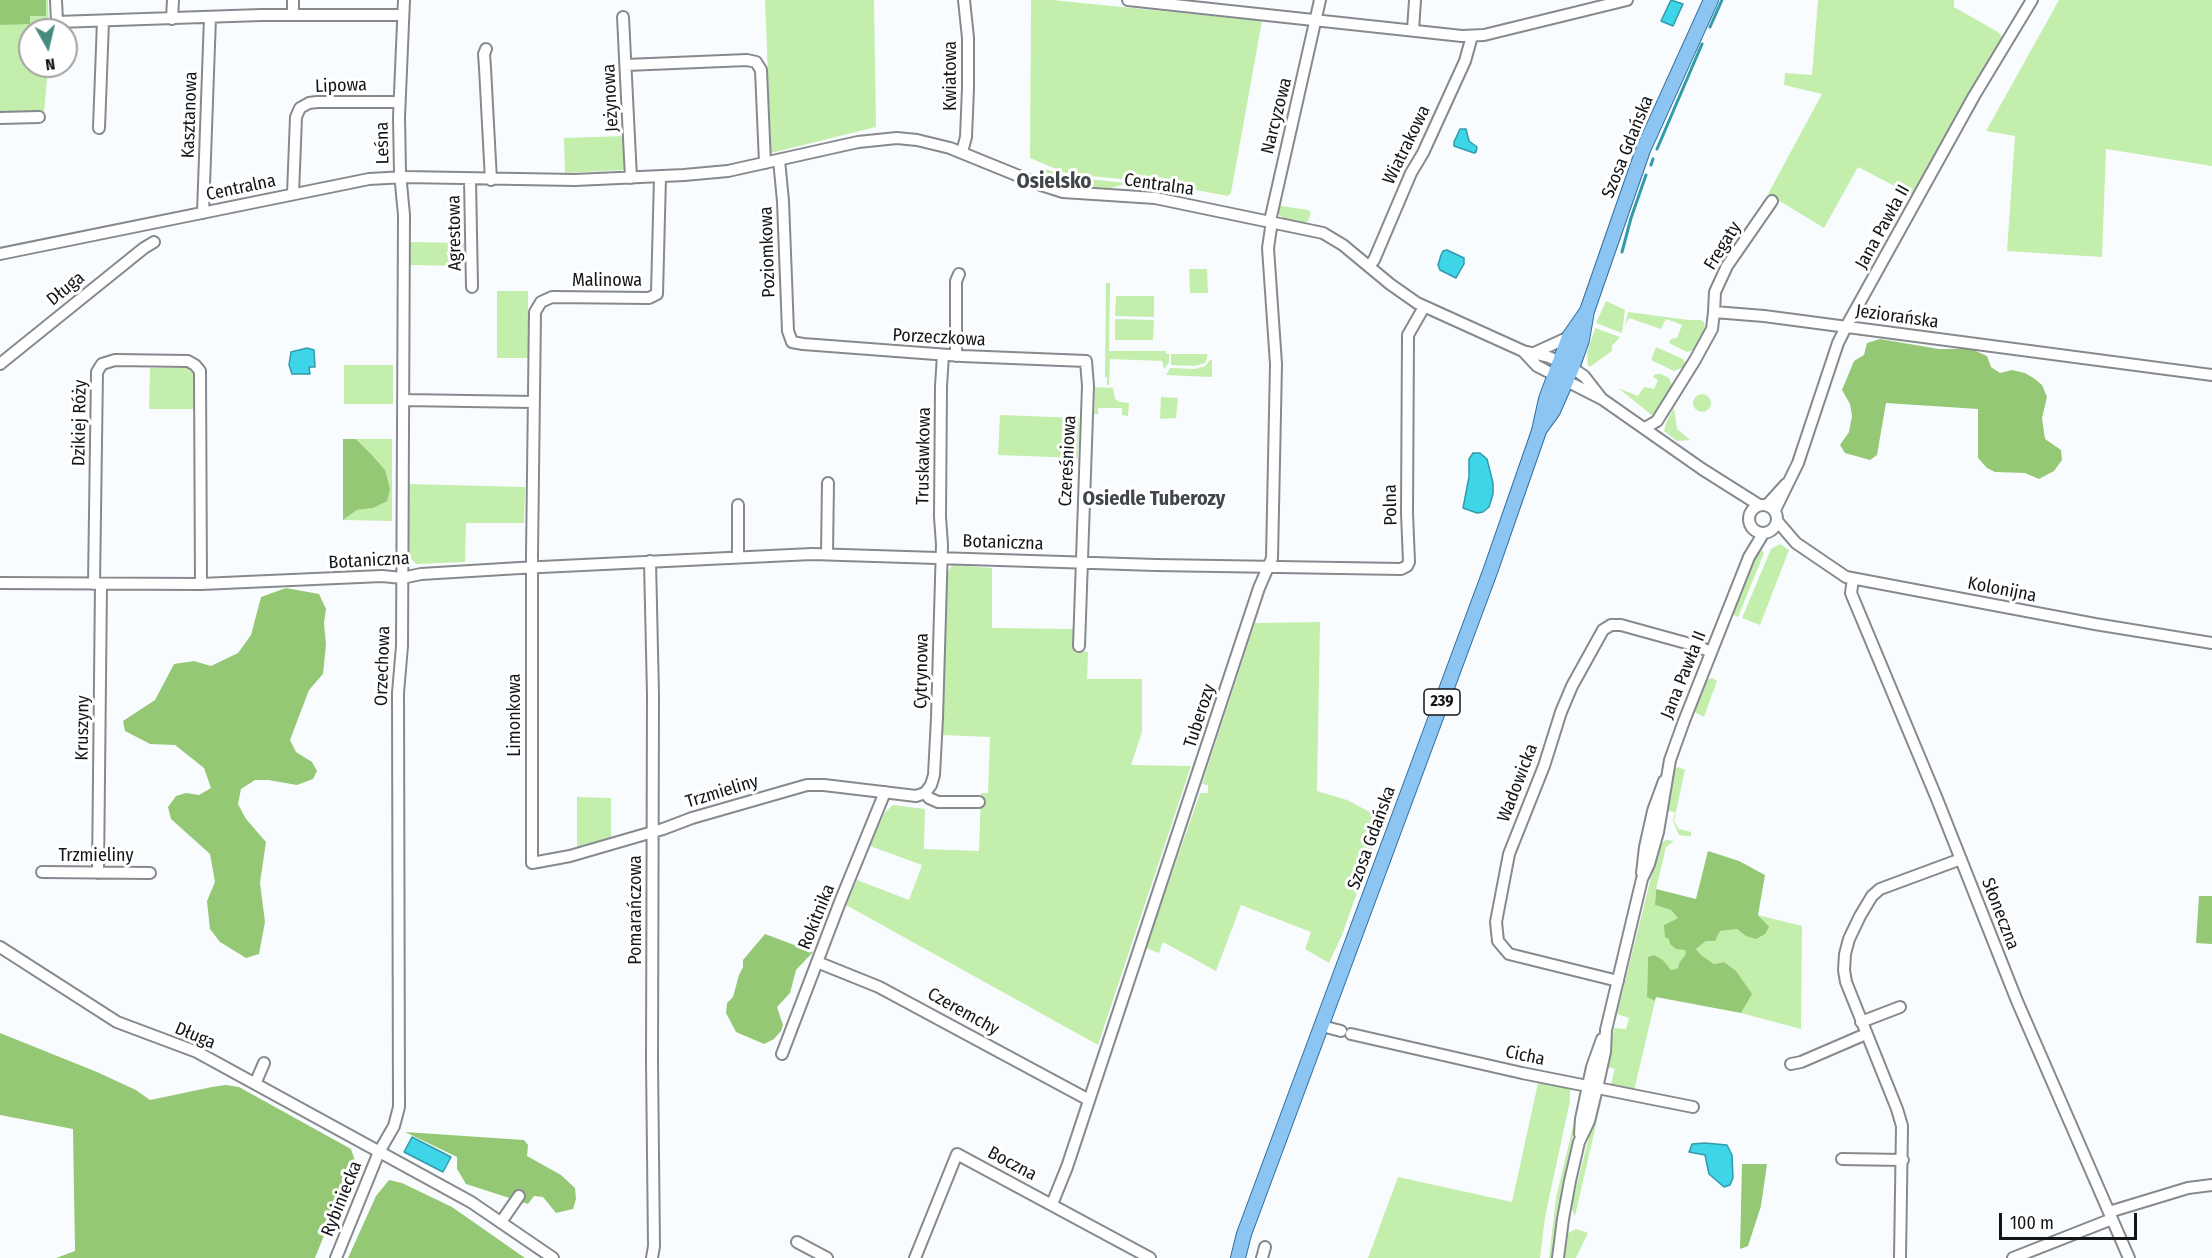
<!DOCTYPE html>
<meta charset="utf-8">
<style>
body{margin:0}
#map{position:relative;width:2212px;height:1258px;overflow:hidden;background:#f9fcff;font-family:"Fira Sans Condensed",sans-serif}
canvas{display:block}
.north{position:absolute;left:18px;top:18px;width:60px;height:60px;box-sizing:border-box;background:#fff;border:2px solid #a1a1a2;border-radius:50%;rotate:172deg;font-size:16px;font-weight:700;line-height:24px;text-align:center;color:#141517}
.north::after{content:'';display:block;margin:auto;width:21px;height:27px;background:#478b7f;clip-path:polygon(50% 0,100% 100%,50% 72%,0 100%)}
.scale{position:absolute;left:1999px;top:1213px;width:138px;height:27px;box-sizing:border-box;border:3px solid #141517;border-top:0;padding-left:8px;font-size:18px;line-height:21px;white-space:nowrap;color:#141517;-webkit-text-stroke:4px #fff;paint-order:stroke}
</style>
<div id="map">
<canvas width="2212" height="1258"></canvas>
<div class="north">N</div>
<div class="scale">100 m</div>
</div>
<script>
const g = document.querySelector('canvas').getContext('2d');
g.lineJoin = 'round';
function fill(path, color) { g.fillStyle = color; g.fill(path, 'evenodd'); }
const shape = rows => new Path2D(rows.map(r => 'M' + r).join(''));
function stroke(path, color, width, dash) { g.strokeStyle = color; g.lineWidth = width; g.lineCap = dash ? 'butt' : 'round'; g.setLineDash(dash || []); g.stroke(path); }
function write(font, color, halo, rows, align = 'center') {
  g.font = font + ' "Fira Sans Condensed",sans-serif'; g.lineWidth = 6; g.setLineDash([]); g.textBaseline = 'middle'; g.strokeStyle = halo; g.fillStyle = color; for (const [text, x, y, turn = 0] of rows) {
    g.save(); g.translate(x, y); g.rotate((+turn || 0) * Math.PI / 180); g.textAlign = isNaN(turn) ? turn : align; if (halo) g.strokeText(text, 0, 0); g.fillText(text, 0, 0); g.restore();
  }
}
fill(shape([
 [0,0,48,0,49,30,30,30,30,66,48,66,44,114,0,115],
 [765,0,874,0,876,127,771,153],
 [1031,0,1052,0,1262,21,1231,193,1228,196,1154,182,1068,174,1030,158],
 [1818,0,1954,0,1954,7,1998,32,2003,38,1912,195,1858,167,1824,228,1768,194,1822,94,1784,85,1785,73,1812,75],
 [2059,0,2212,0,2212,166,2106,149,2102,257,2007,251,2015,136,1986,131],
 [625,136,626,166,623,170,565,173,564,138],
 [1042,168,1069,177,1128,183,1104,190,1067,188,1045,182,1045,175,1040,174],
 [1131,182,1179,189,1182,192,1180,198,1175,197,1176,191,1164,188,1163,195,1161,194,1139,188,1139,185,1133,186],
 [1275,205,1308,210,1311,212,1308,221,1304,223,1285,219,1278,214],
 [410,242,464,243,463,266,410,265],
 [1189,269,1207,269,1208,293,1190,293],
 [1106,283,1110,283,1109,351,1166,351,1166,354,1169,354,1169,363,1164,369,1162,361,1110,359,1109,385,1107,385,1107,377,1105,377],
 [497,291,528,291,528,358,497,358],
 [1116,296,1154,296,1154,317,1115,316],
 [1606,301,1625,310,1622,333,1596,323],
 [1628,312,1688,320,1701,320,1704,322,1705,329,1694,350,1687,352,1669,343,1671,339,1677,338,1682,325,1666,319,1661,329,1629,318,1625,325],
 [1115,319,1154,320,1153,340,1115,340],
 [1595,328,1620,337,1612,346,1612,351,1591,366,1588,366,1587,353],
 [1656,347,1683,359,1686,364,1684,367,1674,371,1651,360],
 [1171,354,1207,354,1207,358,1205,363,1195,366,1171,365],
 [1210,360,1212,360,1212,377,1166,375,1170,368,1195,369,1205,366],
 [344,365,393,365,393,404,344,404],
 [150,368,188,368,196,377,196,409,149,409],
 [1655,374,1661,374,1669,378,1673,387,1655,416,1653,416,1618,388,1638,396,1644,387,1654,389,1658,380,1653,377],
 [1095,387,1113,388,1115,399,1120,402,1129,403,1128,416,1122,415,1122,408,1098,408,1098,414,1094,414],
 '1693 403a9 9 0 1 1 18 0a9 9 0 1 1-18 0Z',
 [1161,397,1178,398,1176,418,1160,419],
 [1674,408,1677,429,1690,440,1677,441,1664,431,1666,423],
 [1000,415,1079,418,1078,458,998,455],
 [356,439,392,439,392,521,343,520,357,510,373,508,370,453],
 [409,484,525,487,524,523,466,523,465,562,416,564,408,555],
 [1780,544,1789,550,1760,625,1742,618,1771,549],
 [1760,548,1764,553,1738,617,1734,615,1733,611],
 [952,565,992,568,992,628,1073,629,1073,650,1088,652,1087,679,1142,679,1142,732,1131,765,1191,766,1098,1045,846,905,857,880,909,900,922,865,870,846,885,812,893,805,925,809,924,849,979,851,981,793,988,793,990,737,943,735,946,576],
 [1320,622,1317,791,1347,800,1383,819,1342,935,1329,963,1305,949,1311,932,1241,905,1216,971,1163,942,1159,953,1146,948,1200,793,1208,793,1208,785,1202,784,1255,623],
 [1712,678,1717,681,1704,717,1696,713,1695,710,1707,680],
 [1678,767,1685,770,1674,821,1679,829,1691,832,1691,836,1687,836,1679,835,1673,821,1675,812,1667,811,1675,769],
 [577,797,611,798,611,837,577,847],
 [1666,840,1674,841,1666,847,1656,889,1655,905,1671,910,1678,918,1665,925,1670,939,1685,950,1686,955,1679,963,1678,968,1671,970,1663,960,1654,955,1648,957,1647,997,1655,1001,1634,1091,1610,1087,1615,1069,1607,1067,1614,1028,1626,1029,1629,1018,1617,1014,1659,845],
 [1758,915,1802,926,1801,1029,1741,1013,1751,994,1724,962,1714,964,1701,955,1696,949,1719,931,1737,929,1746,936,1763,920],
 [1538,1083,1570,1087,1570,1101,1545,1217,1540,1258,1368,1258,1398,1177,1512,1202],
 [1579,1091,1579,1106,1560,1200,1553,1258,1549,1258,1556,1198,1578,1105],
 [1603,1094,1575,1216,1571,1207,1599,1098],
 [1576,1229,1588,1233,1576,1258,1565,1258,1568,1233]
]), '#c4eeac');
fill(shape([
 [0,0,46,0,46,16,30,16,30,24,0,25],
 [1880,339,1939,349,1971,349,1987,356,1991,367,2000,373,2012,370,2025,373,2035,379,2042,385,2047,397,2042,418,2045,439,2061,450,2062,460,2054,471,2039,479,2025,473,1995,472,1987,468,1978,458,1978,409,1886,403,1877,455,1870,460,1845,453,1840,445,1849,432,1852,416,1850,404,1842,390,1854,361,1864,355,1867,343],
 [343,439,356,439,370,453,385,470,390,489,387,501,373,508,357,510,343,520],
 [286,588,319,594,326,609,324,623,326,645,323,674,309,690,290,740,296,752,312,762,317,771,313,779,297,785,268,780,255,780,241,789,238,804,246,819,266,842,260,883,265,922,259,954,246,958,220,942,210,929,207,901,215,882,210,854,171,819,168,807,176,796,186,793,199,795,211,788,204,768,175,745,150,744,125,731,123,721,155,700,174,664,194,661,211,666,238,653,251,635,261,597],
 [1708,851,1739,861,1765,875,1758,915,1769,927,1765,934,1756,939,1746,936,1737,929,1720,931,1715,941,1706,941,1696,949,1701,955,1714,964,1724,962,1736,971,1752,994,1741,1013,1656,997,1655,1001,1647,997,1648,957,1654,955,1663,960,1671,970,1678,968,1679,963,1686,954,1685,950,1676,949,1670,944,1669,939,1665,937,1664,925,1678,918,1671,910,1655,905,1656,889,1696,899],
 [2199,896,2212,896,2212,944,2196,943],
 [765,934,813,952,796,970,790,993,777,1007,783,1025,781,1031,774,1039,764,1044,736,1032,726,1013,727,1003,733,997,739,975,743,967,743,960],
 [0,1033,97,1072,136,1090,150,1100,212,1087,226,1085,239,1087,351,1149,358,1170,327,1228,315,1258,56,1258,75,1251,73,1129,0,1115],
 [405,1132,524,1140,528,1145,527,1156,561,1175,575,1188,576,1199,573,1209,556,1213,543,1197,534,1196,528,1204,466,1184,452,1207,525,1258,348,1258,376,1196,389,1180,402,1183,452,1207,466,1184,457,1169,457,1157],
 [1742,1164,1767,1164,1761,1206,1748,1246,1740,1249]
]), '#95c874');
const water = shape([
 [1671,0,1683,4,1673,26,1661,21,1671,0],
 [1460,129,1466,129,1469,141,1477,147,1476,152,1474,153,1454,146,1454,142,1460,129],
 [1447,250,1464,258,1464,264,1456,278,1440,270,1438,265,1441,255,1443,251,1447,250],
 [307,348,314,350,315,367,309,367,310,374,292,374,289,365,291,352,307,348],
 [1473,453,1480,453,1487,459,1493,483,1493,494,1489,507,1483,512,1477,513,1463,508,1469,477,1469,459,1473,453],
 [412,1137,451,1157,443,1172,404,1152,412,1137],
 [1705,1143,1727,1145,1732,1155,1733,1178,1730,1185,1724,1187,1709,1174,1705,1155,1689,1152,1692,1144,1705,1143]
]);
fill(water, '#3dd5e7');
stroke(water, '#319ba9', 1.5);
stroke(shape([
 [1710,27,1722,0],
 [1657,149,1702,44],
 [1651,165,1653,159],
 [1622,252,1631,218,1646,175]
]), '#319ba9', 3);
const minor = shape([
 [56,0,57,22,261,15,403,15],
 [1128,0,1462,36,1484,35,1627,0],
 [293,15,293,0],
 [623,17,631,178],
 [172,19,173,0],
 [1413,30,1415,0],
 [486,49,484,54,485,68,491,180],
 [626,65,747,60,756,62,761,70,765,163],
 [0,118,39,117],
 [99,128,103,21],
 [962,152,966,137,968,88,968,38,964,0],
 [779,160,783,201,788,331,792,342,803,344,962,356,1086,361,1088,386,1079,646],
 [660,177,657,294,649,298,552,297,541,302,535,312,532,554,532,863,570,856,663,829,692,818,807,785,824,785,916,796,925,793,931,785,934,775,937,718,942,545,940,517,941,386,943,355],
 [470,179,472,287],
 [293,194,296,117,300,108,309,103,317,102,399,102],
 [203,213,210,17],
 [1270,221,1320,0],
 [0,254,369,179,405,177,575,180,684,175,728,171,858,142,897,138,917,140,950,148,1041,185,1063,192,1155,198,1323,233,1343,245,1390,284,1417,303,1523,351,1549,357,1572,368,1584,376,1602,399],
 [1369,266,1374,260,1411,173,1423,153,1465,61,1472,36],
 [1714,312,1715,292,1727,266,1772,201],
 [1523,351,1537,366,1602,399,1702,469,1759,505],
 [1534,353,1569,337],
 [956,356,956,281,959,274],
 [0,364,144,248,154,242],
 [403,400,533,402],
 [1645,428,1657,421,1695,360,1712,329,1714,312,1764,316,2212,375],
 '1749 519a14 14 0 1 1 28 0a14 14 0 1 1-28 0Z',
 [1767,505,1786,484],
 [1775,510,1798,463,1838,343,1846,327,1974,96,2032,0],
 [1778,522,1796,543,1846,577,2095,624,2212,643],
 [827,554,828,483],
 [738,557,738,505],
 [650,561,653,695,652,1062,654,1246,652,1258],
 [1853,579,1851,593,1937,799,2017,1001,2129,1258],
 [0,583,201,584,382,576,402,578,421,574,520,568,812,554,1156,565,1401,569,1407,566,1409,562,1407,513,1408,335,1424,307],
 [94,584,97,372,102,364,115,360,188,361,195,365,200,371,201,584],
 [925,793,929,798,938,802,979,802],
 [42,872,150,873],
 [98,873,101,584],
 [1642,873,1645,847,1653,811,1664,781],
 [0,947,117,1022,197,1052,471,1202,553,1258],
 [817,962,879,987,1089,1100],
 [1618,981,1509,954,1498,941,1496,922,1509,854,1544,766,1561,712,1572,686,1603,630,1611,625,1621,625,1697,646,1711,652],
 [1861,1022,1900,1007],
 [1322,1026,1341,1031],
 [1351,1034,1522,1073,1693,1107],
 [782,1054,840,902,885,792],
 [1791,1064,1801,1062,1866,1034],
 [255,1084,264,1063],
 [1580,1134,1581,1119,1592,1067,1602,1039],
 [1842,1159,1903,1160],
 [1052,1204,1067,1167,1259,588,1272,558,1276,364,1268,248,1272,221],
 [2109,1212,2188,1188,2212,1185],
 [501,1222,519,1196],
 [797,1242,827,1258],
 [336,1258,379,1152,394,1126,399,1107,398,693,402,646,404,215,400,173,399,117,404,0],
 [915,1258,957,1154,1150,1258],
 [1262,1258,1265,1247],
 [1558,1258,1563,1219,1570,1181,1579,1142,1589,1121,1597,1088,1605,1052,1606,1030,1642,879,1649,864,1658,832,1670,760,1684,721,1749,557,1763,534],
 [1900,1258,1902,1126,1897,1109,1846,982,1844,970,1845,954,1849,939,1860,916,1872,896,1880,889,1961,859],
 [2013,1258,2112,1219]
]);
const major = shape([
 [1540,429,1553,411,1572,368,1582,340,1587,311,1643,150,1711,0],
 [1238,1258,1244,1234,1491,569,1539,431,1546,399,1569,337,1587,311]
]);
stroke(minor, '#868a8f', 14);
stroke(major, '#316e9e', 16);
stroke(minor, '#fff', 10);
stroke(major, '#8cc5f1', 14);
for (const [x, y, w] of [
 [1442,702,36]
]) { const box = new Path2D(); box.roundRect(x - w / 2, y - 13, w, 26, 4.5); g.fillStyle = '#fff'; g.fill(box); stroke(box, '#141517', 1.5); }
write('bold 16px', '#141517', null, [
 ["239",1442,702]
]);
write('18px', '#141517', '#fff', [
 ["Kwiatowa",951,76,-90],
 ["Lipowa",341,86,-2],
 ["Jeżynowa",611,98,-93],
 ["Kasztanowa",190,115,-88],
 ["Narcyzowa",1277,116,-76],
 ["Leśna",383,143,-91],
 ["Wiatrakowa",1407,145,-64],
 ["Szosa Gdańska",1628,147,-68],
 ["Centralna",1159,185,8],
 ["Centralna",241,188,-12],
 ["Jana Pawła II",1883,227,-61],
 ["Agrestowa",455,233,-91],
 ["Fregaty",1723,246,-58],
 ["Poziomkowa",768,252,-92],
 ["Malinowa",607,281],
 ["Długa",66,289,-39],
 ["Jeziorańska",1897,317,8],
 ["Porzeczkowa",939,338,3],
 ["Dzikiej Róży",80,423,-89],
 ["Truskawkowa",924,456,-89],
 ["Czereśniowa",1068,461,-87],
 ["Polna",1391,505,-91],
 ["Botaniczna",1003,543,2],
 ["Botaniczna",369,561,-3],
 ["Kolonijna",2002,590,11],
 ["Orzechowa",383,666,-88],
 ["Cytrynowa",922,671,-89],
 ["Jana Pawła II",1684,675,-68],
 ["Limonkowa",515,715,-90],
 ["Tuberozy",1200,716,-72],
 ["Kruszyny",83,728,-89],
 ["Wadowicka",1518,783,-69],
 ["Trzmieliny",722,792,-17],
 ["Szosa Gdańska",1372,838,-70],
 ["Trzmieliny",96,856],
 ["Pomarańczowa",636,910,-90],
 ["Słoneczna",2000,914,69],
 ["Rokitnika",817,917,-68],
 ["Czeremchy",963,1012,29],
 ["Długa",195,1036,23],
 ["Cicha",1525,1056,12],
 ["Boczna",1012,1164,28],
 ["Rybiniecka",342,1199,-68]
]);
write('bold 20px', '#42464a', '#fff', [
 ["Osiedle Tuberozy",1154,499]
]);
write('bold 21px', '#42464a', '#fff', [
 ["Osielsko",1054,182]
]);
</script>
